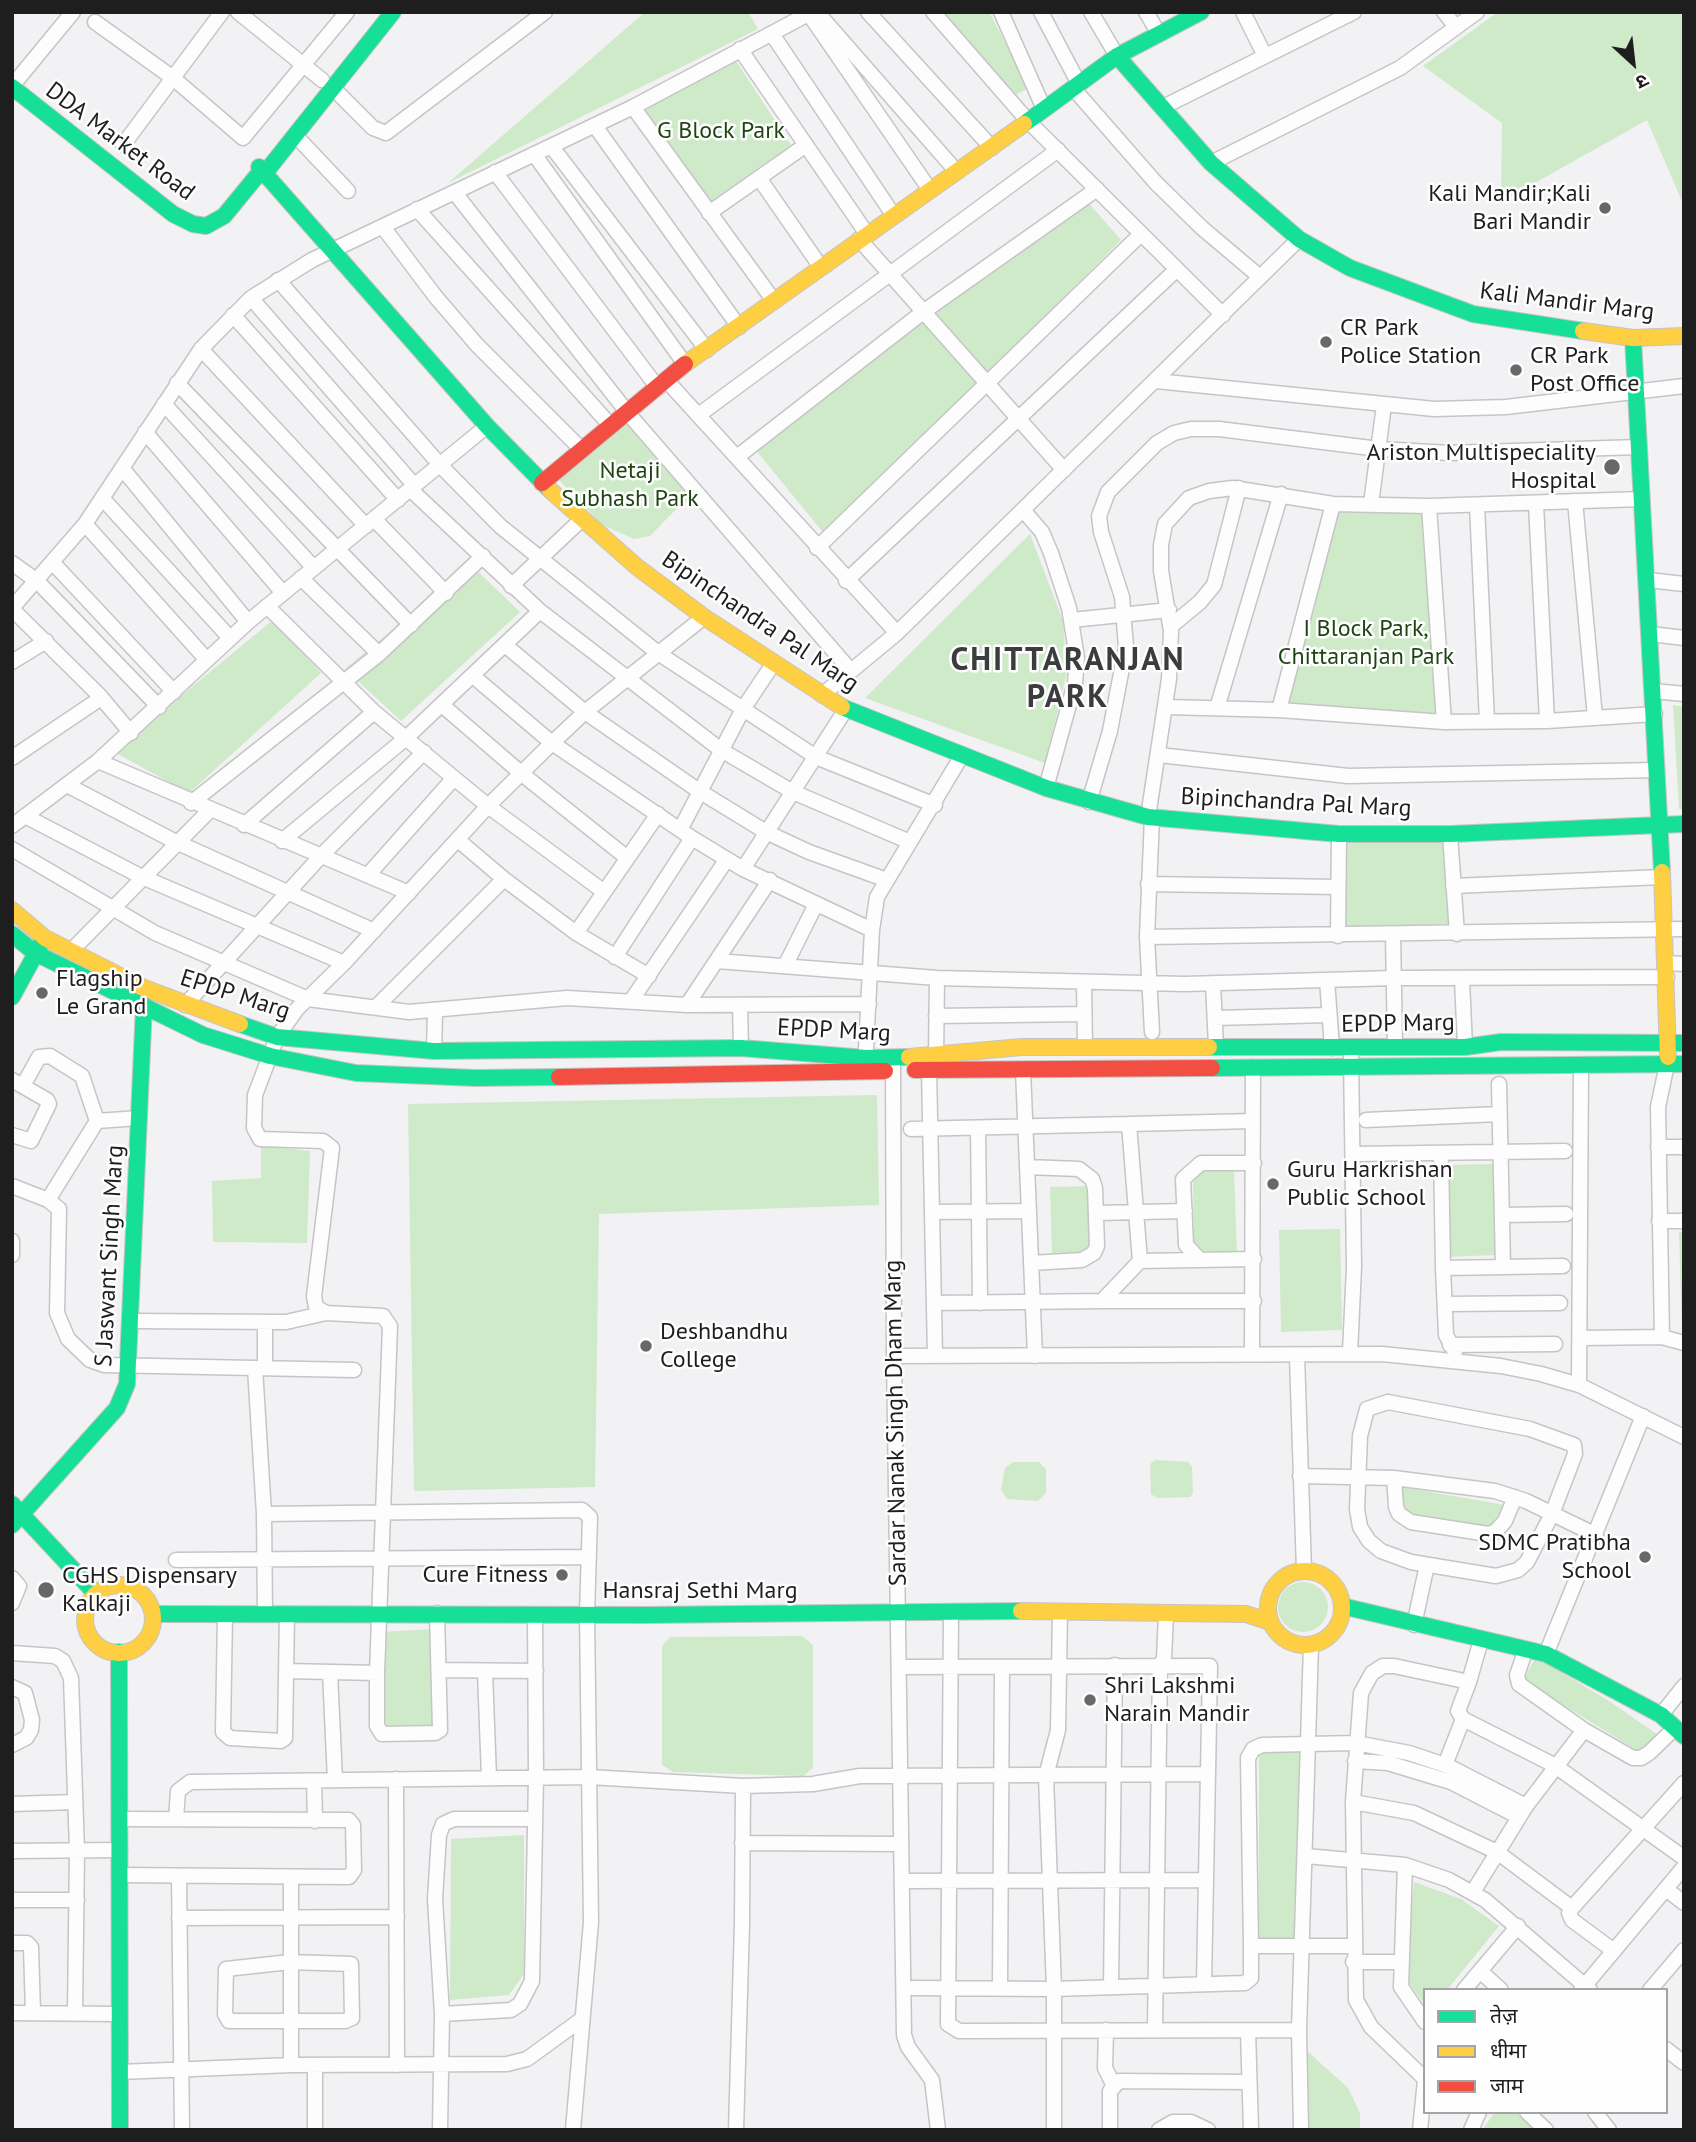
<!DOCTYPE html>
<meta charset="utf-8">
<style>
body{margin:0}
#map{position:relative;width:1696px;height:2142px;overflow:hidden;background:#f2f1f3;font-family:"PT Sans","Noto Sans Devanagari",sans-serif}
canvas{display:block}
.frame{position:absolute;inset:0;border:14px solid #1f1e1f;pointer-events:none}
.legend{position:absolute;left:1423px;top:1988px;width:245px;height:126px;box-sizing:border-box;background:#fefeff;border:2px solid #a5a4a5;margin:0;padding:9px 12px;list-style:none;font-size:21px;color:#1f1e1f}
.legend li{display:flex;align-items:center;gap:14px;height:35px}
.legend b{width:35px;border:2px solid #a5a4a5}
.north{position:absolute;left:1598px;top:28px;width:70px;height:70px;-webkit-text-stroke:5px #fefeff;paint-order:stroke;rotate:153deg;font-size:19px;font-weight:700;line-height:28px;text-align:center;color:#1f1e1f}
.north::after{content:'';display:block;margin:auto;width:24px;height:32px;background:#1f1e1f;clip-path:polygon(50% 0,100% 100%,50% 72%,0 100%)}
</style>
<div id="map">
<canvas width="1696" height="2142"></canvas>
<div class="frame"></div>
<ul class="legend">
<li><b style="height:9px;background:#16e098"></b>तेज़</li>
<li><b style="height:9px;background:#ffcf43"></b>धीमा</li>
<li><b style="height:9px;background:#f24e42"></b>जाम</li>
</ul>
<div class="north">उ</div>
</div>
<script>
const g = document.querySelector('canvas').getContext('2d');
g.lineJoin = 'round';
function fill(path, color) { g.fillStyle = color; g.fill(path, 'evenodd'); }
const shape = rows => new Path2D(rows.map(r => 'M' + r).join(''));
function stroke(path, color, width, dash) { g.strokeStyle = color; g.lineWidth = width; g.lineCap = dash ? 'butt' : 'round'; g.setLineDash(dash || []); g.stroke(path); }
function write(font, color, halo, rows, align = 'center') {
  g.font = font + ' "PT Sans",sans-serif'; g.lineWidth = 5; g.setLineDash([]); g.textBaseline = 'middle'; g.strokeStyle = halo; g.fillStyle = color; for (const [text, x, y, turn = 0] of rows) {
    g.save(); g.translate(x, y); g.rotate((+turn || 0) * Math.PI / 180); g.textAlign = isNaN(turn) ? turn : align; if (halo) g.strokeText(text, 0, 0); g.fillText(text, 0, 0); g.restore();
  }
}
fill(shape([
 [645,12,748,12,758,29,448,183],
 [941,12,989,12,1029,88,1014,96],
 [1498,12,1684,12,1684,206,1647,120,1501,202,1502,123,1423,66],
 [736,61,791,145,710,202,643,111],
 [1086,200,1121,240,826,536,750,443],
 [629,415,702,496,691,507,684,501,650,536,634,539,602,525,556,477],
 [1333,504,1424,513,1441,716,1279,710],
 [1030,534,1063,621,1067,673,1045,763,865,698],
 [471,565,520,612,401,721,345,669],
 [274,619,321,673,189,793,107,748,170,705],
 [1673,705,1684,707,1684,809,1679,809],
 [1345,841,1444,841,1449,928,1343,930],
 [877,1095,879,1205,599,1214,595,1487,414,1491,408,1104],
 [261,1145,310,1151,307,1243,213,1242,212,1181,261,1178],
 [1494,1164,1496,1255,1445,1257,1443,1165],
 [1234,1170,1237,1254,1204,1253,1194,1242,1193,1180,1203,1171],
 [1092,1186,1090,1252,1052,1253,1050,1187],
 [1340,1229,1342,1330,1281,1332,1279,1230],
 [1679,1232,1684,1232,1684,1334,1682,1333],
 [1155,1460,1188,1462,1192,1467,1193,1493,1190,1497,1157,1498,1151,1494,1150,1464],
 [1013,1462,1039,1462,1046,1469,1046,1493,1038,1501,1007,1499,1001,1490,1005,1468],
 [1401,1487,1505,1505,1491,1525,1483,1529,1416,1518,1402,1505],
 '1278 1607a25 25 0 1 1 50 0a25 25 0 1 1-50 0Z',
 [434,1629,436,1726,382,1727,382,1632],
 [802,1636,813,1645,813,1768,803,1776,673,1772,662,1765,662,1646,670,1637],
 [1536,1657,1609,1701,1658,1735,1638,1751,1523,1680],
 [1259,1751,1299,1751,1299,1939,1259,1939],
 [524,1835,524,1974,509,1995,450,2000,451,1839],
 [1414,1882,1461,1899,1499,1926,1447,1990,1425,1990,1425,2005,1409,1983,1407,1956],
 [1305,2049,1348,2088,1360,2113,1360,2130,1308,2130],
 [1495,2112,1516,2112,1535,2130,1482,2130]
]), '#cfeac8');
const street = shape([
 [238,12,322,80],
 [817,12,957,172],
 [868,12,992,148],
 [933,12,1028,121,1223,315],
 [1001,12,1044,109],
 [1041,12,1079,84],
 [1091,12,1117,56],
 [1146,12,1159,34],
 [1243,12,1265,56],
 [1444,12,1456,27],
 [809,14,930,190],
 [95,22,173,78,243,138,347,12],
 [772,34,894,216],
 [740,49,867,234],
 [12,86,73,12],
 [332,87,373,128,386,133,545,12],
 [1073,88,1156,183,1202,228,1260,277],
 [633,107,774,301],
 [1163,107,1354,12],
 [595,126,739,327],
 [295,135,348,191],
 [123,145,222,12],
 [552,147,707,350],
 [534,154,685,364],
 [1211,163,1400,68,1477,12],
 [495,172,658,388],
 [759,178,820,266],
 [455,193,627,412,851,671],
 [417,209,610,425],
 [709,213,806,145],
 [383,227,435,296,477,345,581,449],
 [859,239,1064,470],
 [278,280,441,466,500,526,658,653,816,757,935,805],
 [251,298,415,486],
 [233,315,398,500],
 [201,349,366,526],
 [667,381,897,633],
 [1156,381,1434,409,1506,407,1684,386],
 [177,383,411,625],
 [164,404,314,568],
 [700,414,1058,150],
 [145,432,283,593],
 [737,457,923,312,1097,189],
 [122,468,248,622],
 [411,490,540,611,721,750,793,792,910,842],
 [102,498,230,638],
 [1575,501,1595,717],
 [1371,504,1384,405],
 [1536,504,1547,721],
 [1477,505,1487,722],
 [1429,506,1444,722],
 [1023,510,1042,532,1051,553,1069,608,1077,658,1075,683,1046,788],
 [374,519,446,593],
 [85,524,207,660],
 [817,548,1141,234],
 [12,563,37,581,159,707],
 [53,563,174,692],
 [301,578,379,654],
 [1648,580,1684,584],
 [846,581,1176,270],
 [511,586,582,519],
 [267,606,374,712,488,806,603,891],
 [12,608,85,524,201,349,251,298,312,260,633,107,812,12],
 [12,609,99,695,131,733],
 [1072,620,1169,610],
 [1171,626,1200,602,1214,585,1239,488],
 [1651,634,1684,638],
 [505,645,585,712,699,791,766,832,809,852,887,880],
 [12,662,46,641],
 [473,676,552,743,692,838,743,869,872,930],
 [1654,691,1684,694],
 [822,695,897,633,1299,239],
 [442,705,522,774,626,857],
 [1167,707,1279,710,1444,722,1547,721,1655,714],
 [1217,708,1281,494],
 [1279,710,1333,504],
 [1159,755,1348,776,1657,770],
 [12,758,101,698],
 [98,761,409,893],
 [67,785,176,842,374,931],
 [1089,802,1110,731,1126,647,1122,597,1101,532,1099,516,1108,492,1157,443,1174,433,1191,429,1219,429,1379,449,1449,453,1639,447],
 [191,803,379,654,483,556],
 [25,816,142,877,344,963],
 [1148,817,1169,679,1171,631,1161,571,1161,545,1165,524,1189,498,1209,491,1233,488,1333,504,1429,506,1642,499],
 [244,825,374,712],
 [12,826,98,761,248,622,487,426],
 [680,830,743,709,773,664],
 [1450,834,1457,934],
 [458,840,504,879,576,933,649,976],
 [282,841,406,738,540,611],
 [12,849,155,933,308,999,409,1012,567,998,687,1005,869,1004],
 [743,869,846,709],
 [368,875,454,778],
 [1148,884,1338,887],
 [1453,886,1662,877],
 [576,933,658,814],
 [1393,935,1395,1046],
 [1338,936,1339,834],
 [1147,937,1684,929],
 [72,950,210,810],
 [615,957,692,838],
 [717,961,937,978,1185,984,1394,978,1667,977],
 [1666,963,1684,964],
 [785,966,816,904],
 [1462,979,1465,1047],
 [1327,980,1332,1048],
 [1084,982,1085,1046],
 [1213,984,1216,1046],
 [631,1001,727,859],
 [185,1005,321,856,424,752],
 [687,1005,770,880],
 [740,1006,741,1048],
 [376,1007,504,879],
 [936,1016,1084,1014],
 [1215,1018,1329,1015],
 [1152,1032,1147,937,1152,817],
 [434,1051,435,1012],
 [936,1057,937,978],
 [893,1059,894,1356,904,2035,908,2047,932,2080,938,2130],
 [865,1068,872,930,877,897,961,757],
 [929,1070,935,1355],
 [1023,1070,1035,1356],
 [12,1080,47,1100,49,1104,31,1141,12,1135],
 [1499,1084,1503,1267],
 [26,1088,25,1082,39,1057,50,1056,82,1076,97,1121],
 [1366,1120,1499,1114],
 [1129,1124,1253,1121],
 [978,1128,980,1303],
 [911,1129,1129,1124,1140,1261,1102,1301,934,1303],
 [1658,1147,1684,1147],
 [1441,1153,1443,1268,1563,1266],
 [1354,1154,1565,1151],
 [1027,1167,1079,1169,1092,1179,1095,1188,1097,1246,1094,1253,1082,1260,1031,1263],
 [12,1186,48,1200,59,1209,57,1313,68,1339,90,1360,104,1365,354,1370],
 [48,1200,97,1121,139,1118],
 [932,1212,1028,1211],
 [1096,1213,1185,1211],
 [1502,1215,1566,1214],
 [1659,1221,1684,1221],
 [12,1241,12,1255],
 [1200,1260,1186,1245,1183,1179,1201,1163,1254,1163],
 [1140,1261,1254,1259],
 [1443,1268,1446,1335,1455,1352],
 [1102,1301,1254,1301],
 [1445,1304,1560,1303],
 [132,1321,286,1322,326,1313],
 [265,1322,265,1368],
 [1662,1337,1658,1107,1667,1064],
 [1580,1338,1662,1337,1684,1343],
 [1450,1345,1555,1344],
 [1350,1353,1354,1267,1351,1057],
 [1252,1355,1253,1067],
 [894,1356,1382,1354,1501,1366,1541,1374,1579,1385,1684,1437],
 [1297,1356,1304,1570],
 [255,1368,264,1514,265,1614],
 [1579,1385,1581,1065],
 [1388,1402,1530,1429,1574,1445,1575,1454,1552,1514,1527,1562,1518,1570,1496,1576,1411,1562,1381,1551,1369,1541,1360,1527,1357,1509,1360,1436,1367,1409,1388,1402],
 [1300,1476,1394,1478,1495,1491,1526,1501,1596,1535],
 [1394,1478,1396,1507,1399,1514,1411,1522,1488,1534,1495,1532,1505,1521,1515,1497],
 [264,1514,582,1510,590,1517,587,1614,591,1922,573,2130],
 [176,1560,589,1557],
 [12,1578,19,1586,12,1603],
 [437,1613,440,1730,435,1733,382,1734,377,1726,377,1673,390,1326,383,1316,326,1313,316,1307,314,1296,332,1148,323,1141,260,1139,254,1128,255,1095,277,1037,297,1009,344,963,488,806,552,743,585,712,704,617],
 [951,1613,948,2024,959,2031,1299,2030],
 [225,1614,223,1732,230,1738,281,1741,285,1738,287,1614],
 [1414,1625,1427,1565],
 [1526,1649,1517,1675,1519,1684,1584,1730,1633,1758,1641,1758,1649,1753,1675,1728],
 [12,1653,55,1656,63,1661,71,1678,77,1850,75,2014],
 [1546,1654,1643,1416],
 [900,1667,1210,1666,1204,1984],
 [439,1670,536,1671],
 [287,1671,377,1673],
 [330,1672,335,1780],
 [485,1672,489,1778],
 [1469,1682,1458,1711,1463,1719,1554,1765,1684,1858],
 [12,1687,25,1693,32,1720,31,1730,26,1738,12,1745],
 [1661,1715,1684,1686],
 [1355,1761,1388,1763,1451,1782,1519,1817],
 [1445,1765,1463,1719],
 [396,1779,397,2065],
 [314,1781,315,1821],
 [1353,1802,1414,1813,1497,1852,1572,1908,1569,1913,1572,1920,1614,1951],
 [12,1804,75,1802],
 [121,1819,349,1820,353,1825,354,1870,349,1877,121,1875],
 [176,1819,178,1791,190,1782,589,1777,743,1786,813,1784,860,1776,1207,1774],
 [742,1843,900,1844],
 [12,1851,120,1850],
 [1306,1856,1405,1865,1449,1880,1485,1900,1590,1990],
 [1405,1865,1401,1987,1425,2022],
 [179,1876,182,2130],
 [291,1878,291,2065],
 [902,1881,1205,1880],
 [1666,1889,1684,1903],
 [1473,1892,1526,1806,1584,1730],
 [12,1900,77,1900],
 [1572,1908,1684,1783],
 [179,1918,397,1917],
 [12,1943,27,1943,31,1947,33,2013],
 [1353,1946,1251,1946,1248,1758,1253,1749,1262,1745,1356,1743,1409,1753,1448,1766,1526,1806],
 [290,1962,351,1964,352,2018,345,2021,229,2021,225,2014,226,1969,290,1962],
 [1353,1962,1401,1962],
 [1480,1971,1501,1990],
 [1000,1987,1002,1667],
 [1111,1987,1115,1665],
 [913,1988,1054,1989,1245,1983,1251,1978,1251,1946],
 [1464,1990,1518,1926],
 [1581,1990,1684,1867],
 [1650,1990,1684,1950],
 [12,2013,119,2014],
 [442,2014,511,2010,520,2004,532,1981,536,1777,535,1615],
 [1106,2030,1105,2068,1113,2084],
 [1155,2030,1160,1665,1164,1659,1166,1613],
 [1248,2031,1251,2130],
 [1666,2049,1684,2063],
 [315,2066,315,2130],
 [120,2072,291,2065,507,2064,527,2059,582,2019],
 [1425,2079,1371,2027,1356,2000,1353,1802,1361,1693,1372,1673,1383,1666,1394,1666,1469,1682,1481,1640],
 [1527,2112,1546,2130],
 [1595,2112,1609,2130],
 [440,2130,442,2014,435,1899,439,1835,443,1824,454,1819,535,1819],
 [736,2130,742,1924,743,1786],
 [1054,2130,1054,1989,1046,1776,1058,1730,1060,1612],
 [1110,2130,1110,2091,1119,2081,1249,2082],
 [1159,2130,1173,2122,1191,2122,1208,2130],
 [1301,2130,1299,2030,1311,1645],
 [1420,2130,1425,2080],
 [1471,2130,1479,2112]
]);
const fast = shape([
 [1117,56,1211,163,1299,239,1350,268,1473,314,1583,331],
 [12,87,173,214,193,224,206,226,224,216,256,177,265,173,393,12],
 [1024,124,1117,56,1201,12],
 [259,167,487,426,550,490],
 [1633,338,1662,872],
 [842,707,1046,788,1148,817,1339,834,1450,834,1684,824],
 [12,934,35,953,203,1035,270,1056,356,1073,476,1078,559,1077],
 [12,997,41,944],
 [240,1024,277,1037,434,1051,741,1048,866,1058,909,1057],
 [1209,1047,1465,1047,1501,1042,1684,1043],
 [1212,1068,1684,1064],
 [12,1504,95,1593],
 [12,1525,117,1408,127,1384,144,1005],
 [1342,1606,1546,1654,1661,1715,1684,1736],
 [154,1614,648,1615,1021,1611],
 [119,1652,120,2130]
]);
const slow = shape([
 [1583,331,1633,338,1684,336],
 [685,364,1024,124],
 [550,490,637,567,704,617,842,707],
 [1662,872,1668,1057],
 [12,910,45,938,144,988,240,1024],
 [909,1057,1022,1047,1209,1047],
 '1268 1608a37 37 0 1 1 74 0a37 37 0 1 1-74 0Z',
 '85 1619a34 34 0 1 1 68 0a34 34 0 1 1-68 0Z',
 [1021,1611,1246,1614,1270,1622]
]);
const jam = shape([
 [542,483,685,364],
 [915,1070,1212,1068],
 [559,1077,885,1071]
]);
stroke(street, '#c5c5c6', 17);
stroke(fast, '#c5c5c6', 18);
stroke(slow, '#c5c5c6', 18);
stroke(jam, '#c5c5c6', 18);
stroke(street, '#fdfdfd', 14);
stroke(fast, '#16e098', 16);
stroke(slow, '#ffcf43', 16);
stroke(jam, '#f24e42', 16);
for (const [x, y, r, color] of [
 [1605,208,7,"#696869"],
 [1326,342,7,"#696869"],
 [1516,370,7,"#696869"],
 [1612,467,9,"#696869"],
 [42,993,7,"#696869"],
 [1273,1184,7,"#696869"],
 [646,1346,7,"#696869"],
 [1645,1557,7,"#696869"],
 [562,1575,7,"#696869"],
 [46,1590,9,"#696869"],
 [1090,1700,7,"#696869"]
]) { const dot = new Path2D(); dot.arc(x, y, r, 0, 2 * Math.PI); g.fillStyle = color; g.fill(dot); stroke(dot, '#fefeff', 2.5); }
write('24px', '#1e4511', '#fefeff', [
 ["G Block Park",721,131],
 ["Netaji",630,471],
 ["Subhash Park",630,499],
 ["I Block Park,",1366,629],
 ["Chittaranjan Park",1366,657]
]);
write('24px', '#1f1e1f', '#fefeff', [
 ["DDA Market Road",120,142,37],
 ["Kali Mandir Marg",1567,302,7],
 ["Bipinchandra Pal Marg",760,622,34],
 ["Bipinchandra Pal Marg",1296,803,3],
 ["EPDP Marg",235,995,18],
 ["EPDP Marg",1398,1024,-1],
 ["EPDP Marg",834,1031,3],
 ["S Jaswant Singh Marg",110,1256,-87],
 ["Sardar Nanak Singh Dham Marg",896,1423,-91],
 ["Hansraj Sethi Marg",700,1591]
]);
write('24px', '#1f1e1f', '#fefeff', [
 ["Kali Mandir;Kali",1591,194,"right"],
 ["Bari Mandir",1591,222,"right"],
 ["CR Park",1340,328],
 ["Police Station",1340,356],
 ["CR Park",1530,356],
 ["Post Office",1530,384],
 ["Ariston Multispeciality",1596,453,"right"],
 ["Hospital",1596,481,"right"],
 ["Flagship",56,979],
 ["Le Grand",56,1007],
 ["Guru Harkrishan",1287,1170],
 ["Public School",1287,1198],
 ["Deshbandhu",660,1332],
 ["College",660,1360],
 ["SDMC Pratibha",1631,1543,"right"],
 ["School",1631,1571,"right"],
 ["Cure Fitness",548,1575,"right"],
 ["CGHS Dispensary",62,1576],
 ["Kalkaji",62,1604],
 ["Shri Lakshmi",1104,1686],
 ["Narain Mandir",1104,1714]
], 'left');
g.letterSpacing = '2px';
write('bold 32px', '#3c3b3e', '#fefeff', [
 ["CHITTARANJAN",1068,661],
 ["PARK",1068,698]
]);
g.letterSpacing = '0px';
</script>
